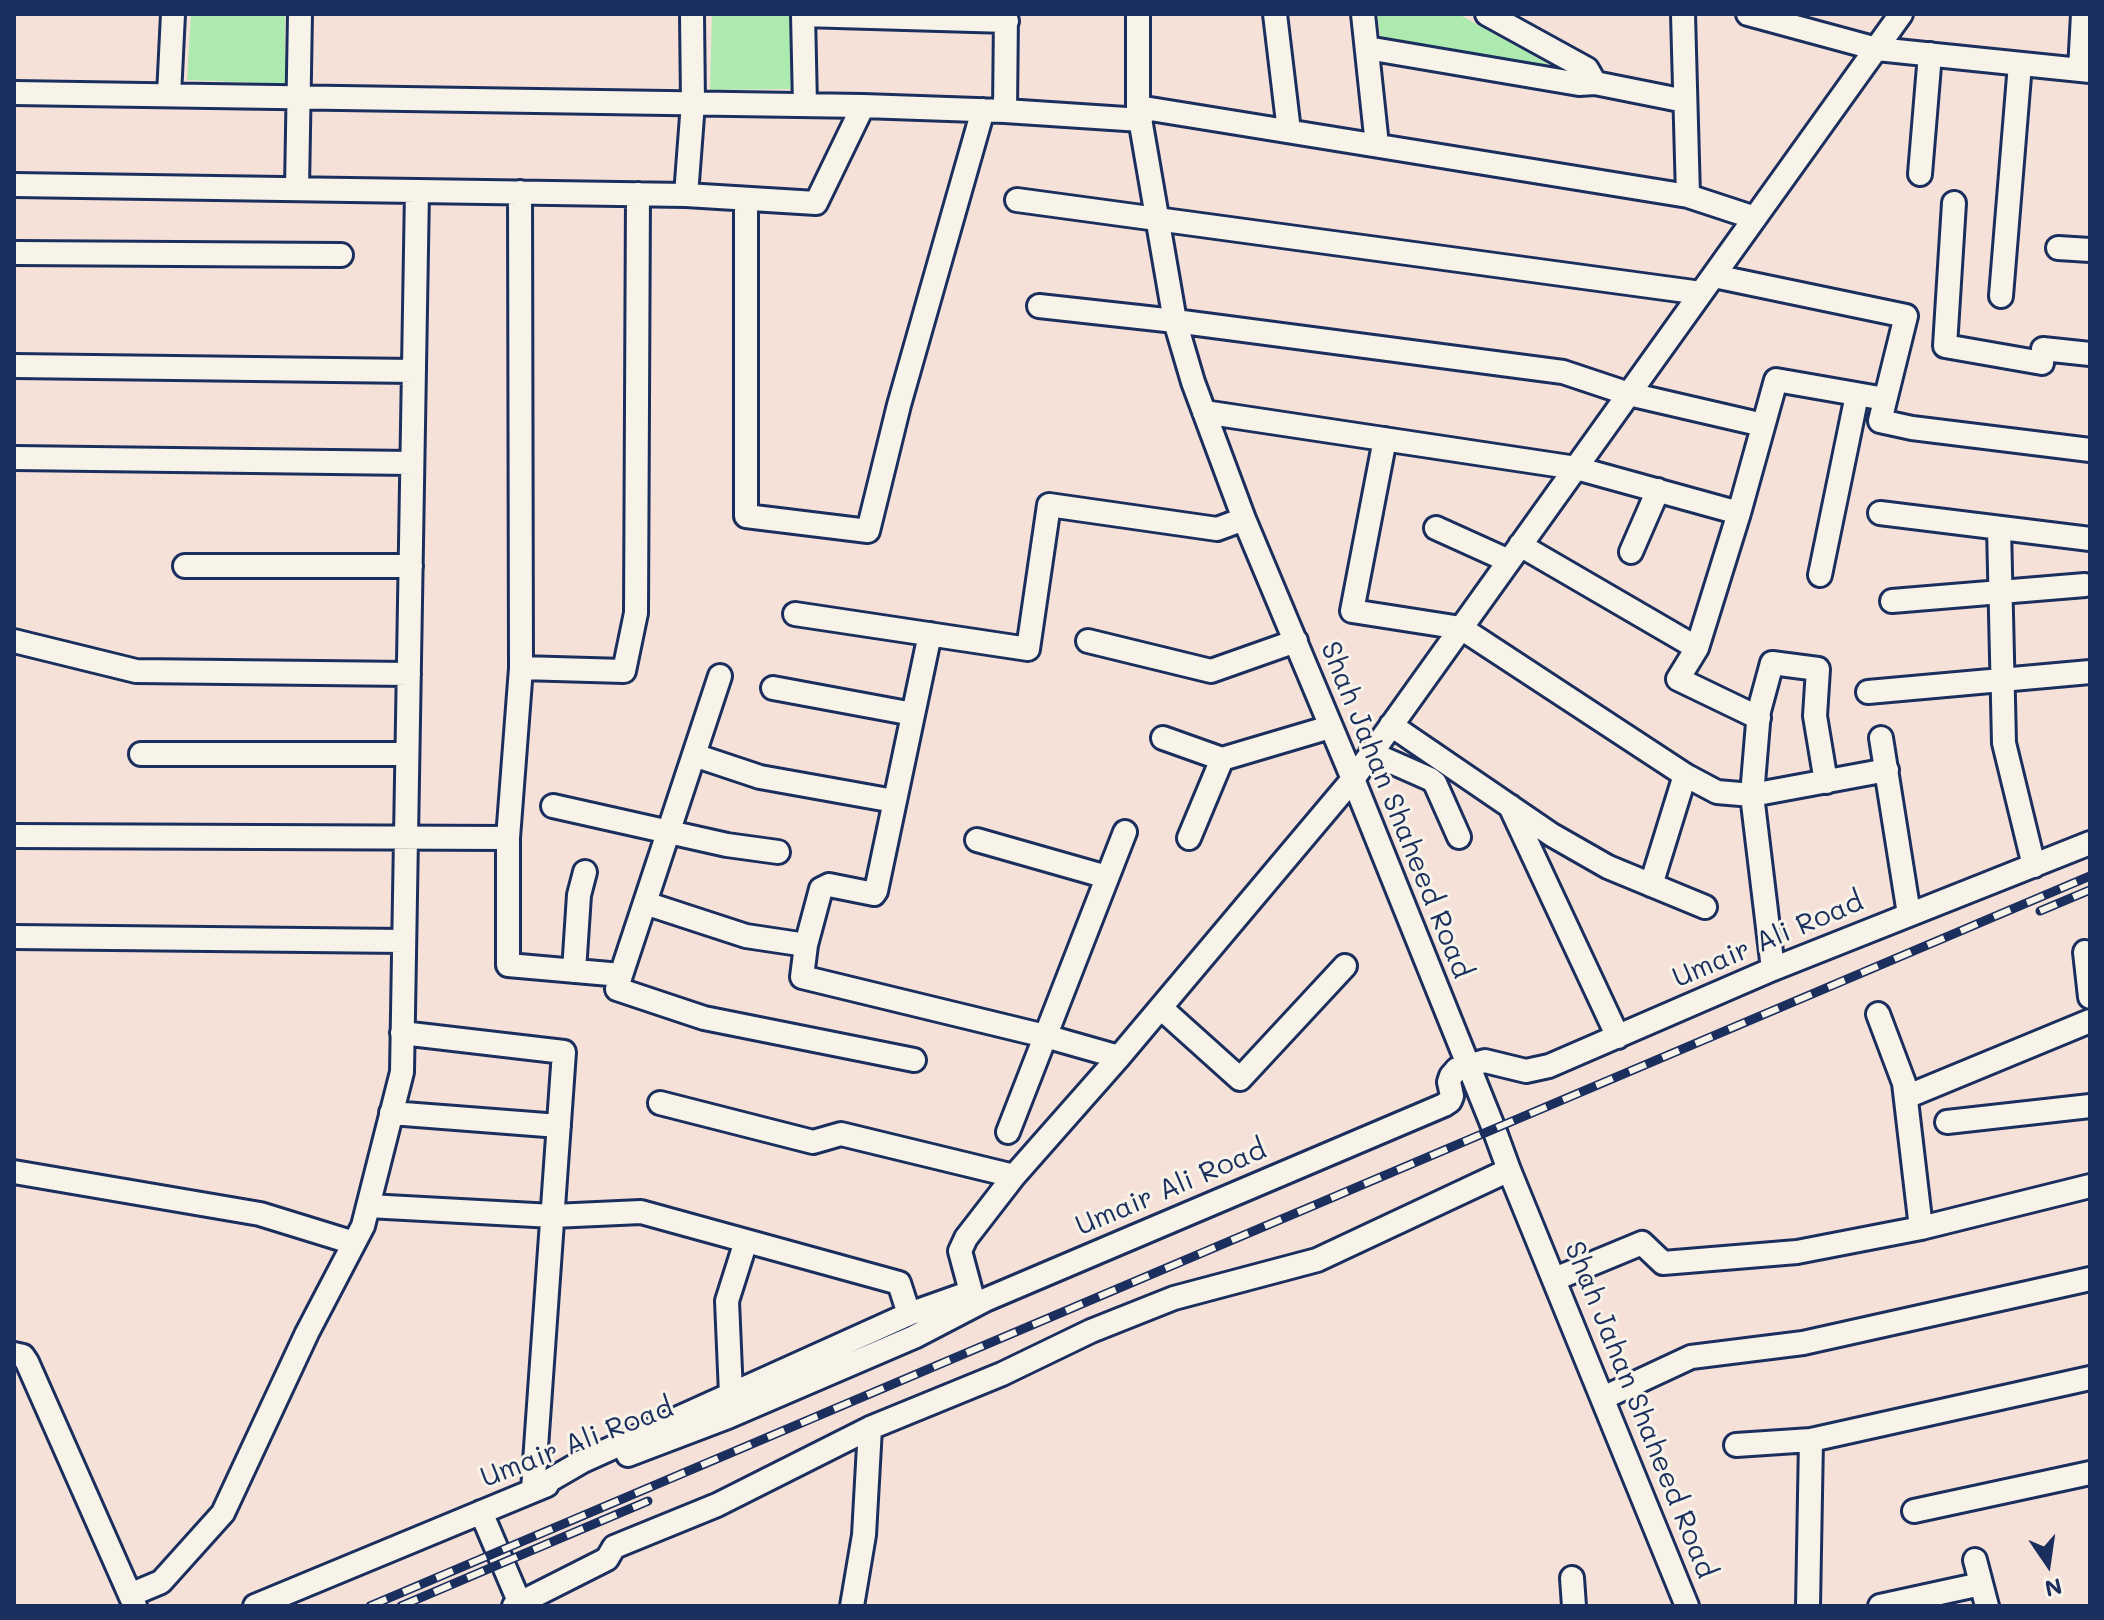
<!DOCTYPE html>
<style>
body{margin:0}
#map{position:relative;width:2104px;height:1620px;overflow:hidden;background:#f6e1d9;font-family:Mali,sans-serif}
canvas{display:block}
.frame{position:absolute;inset:0;border:16px solid #1b2f5e;pointer-events:none}
.north{position:absolute;left:2008px;top:1524px;width:80px;height:80px;-webkit-text-stroke:6px #f7f3e8;paint-order:stroke;rotate:167deg;font-size:22px;font-weight:700;line-height:32px;text-align:center;color:#1b2f5e}
.north::after{content:'';display:block;margin:auto;width:28px;height:36px;background:#1b2f5e;clip-path:polygon(50% 0,100% 100%,50% 72%,0 100%)}
</style>
<div id="map">
<canvas width="2104" height="1620"></canvas>
<div class="frame"></div>
<div class="north">N</div>
</div>
<script>
const g = document.querySelector('canvas').getContext('2d');
g.lineJoin = 'round';
function fill(path, color) { g.fillStyle = color; g.fill(path, 'evenodd'); }
const shape = rows => new Path2D(rows.map(r => 'M' + r).join(''));
function stroke(path, color, width, dash) { g.strokeStyle = color; g.lineWidth = width; g.lineCap = dash ? 'butt' : 'round'; g.setLineDash(dash || []); g.stroke(path); }
function write(font, color, halo, rows, align = 'center') {
  g.font = font + ' Mali,sans-serif'; g.lineWidth = 6; g.setLineDash([]); g.textBaseline = 'middle'; g.strokeStyle = halo; g.fillStyle = color; for (const [text, x, y, turn = 0] of rows) {
    g.save(); g.translate(x, y); g.rotate((+turn || 0) * Math.PI / 180); g.textAlign = isNaN(turn) ? turn : align; if (halo) g.strokeText(text, 0, 0); g.fillText(text, 0, 0); g.restore();
  }
}
fill(shape([
 [191,14,285,14,285,84,187,80],
 [712,14,790,14,791,89,710,90],
 [1377,14,1460,15,1570,76,1381,40]
]), '#adeaaf');
const minor = shape([
 [803,14,805,105],
 [1138,14,1138,107,1175,321,1193,382,1244,519,1353,779,1494,1129,1509,1170,1687,1606],
 [1275,14,1289,131],
 [1363,14,1377,145],
 [1487,14,1587,69,1595,83],
 [1683,14,1688,196],
 [1748,14,1877,49,2090,71],
 [803,15,1007,21],
 [1367,48,1579,84,1595,83,1685,101],
 [2080,70,2083,14],
 [14,93,863,106],
 [169,95,173,14],
 [1138,107,1688,196,1755,218],
 [1005,111,1006,14],
 [1920,174,1930,54],
 [14,185,686,195,816,203,863,106,1005,111,1141,120],
 [297,189,300,14],
 [520,192,521,668,508,838,508,965,621,975,720,676],
 [686,195,693,103,692,14],
 [746,199,746,516,868,531,899,405,983,110],
 [1017,200,1701,293],
 [1954,203,1945,346,2042,363,2043,349,2090,354],
 [2058,248,2090,250],
 [14,253,341,255],
 [1714,276,1906,316,1880,421,1912,428,2090,450],
 [2001,296,2020,64],
 [1039,306,1175,321,1563,372,1629,394,1763,425],
 [14,366,414,371],
 [1204,412,1576,468,1739,513],
 [1385,439,1352,611,1461,628,1685,775,1717,792,1752,795,1887,770],
 [14,458,412,463],
 [1880,513,2090,539],
 [1436,528,1509,561],
 [1999,528,2004,743,2034,866],
 [1520,545,1697,648],
 [1631,552,1658,490],
 [185,566,411,566],
 [1820,575,1857,395],
 [1892,601,2085,585],
 [795,614,1028,649,1049,505,1217,529,1244,519],
 [930,634,876,891,874,894,829,885,821,889,806,945,802,977,1045,1036,1119,1057],
 [14,641,136,671,409,674],
 [1088,641,1211,671,1296,641],
 [521,668,624,671,636,613,638,194],
 [773,688,913,714],
 [1868,692,2090,672],
 [1759,718,1678,679,1697,648,1739,513,1776,380,1885,399],
 [1391,725,1552,835,1608,867,1705,907],
 [1163,738,1222,759,1330,727],
 [1881,738,1909,914],
 [1371,753,1430,779,1435,783,1459,837],
 [141,754,407,754],
 [694,755,760,777,894,801],
 [553,806,727,845,778,852],
 [1510,806,1618,1037],
 [14,836,508,838],
 [1189,838,1222,759],
 [977,840,1107,877],
 [1651,885,1685,775],
 [645,903,746,936,806,945],
 [14,937,404,941],
 [2085,952,2090,997],
 [1773,969,1752,795,1759,711,1772,663,1818,669,1815,716,1826,782],
 [574,971,579,895,585,872],
 [621,975,617,989,704,1018,914,1060],
 [1161,1008,1240,1079,1345,966],
 [1878,1014,1904,1083,1921,1228],
 [402,1033,564,1052,533,1490],
 [1906,1097,2090,1021],
 [660,1103,813,1142,841,1134,1014,1176],
 [391,1113,559,1126],
 [1947,1122,2090,1106],
 [1008,1132,1125,832],
 [14,1172,260,1214,354,1243],
 [368,1206,553,1216,641,1212,899,1283,909,1314],
 [1555,1279,1642,1243,1663,1263,1797,1252,1921,1228,2090,1186],
 [14,1354,23,1356,27,1362,135,1606],
 [731,1394,727,1301,746,1241],
 [1603,1398,1691,1357,1803,1343,2090,1279],
 [1736,1445,1811,1440,2090,1378],
 [628,1455,728,1417,914,1337,985,1300,1444,1105,1450,1101,1452,1096,1449,1082,1451,1076,1457,1069,1485,1061,1526,1071,1549,1066,1773,969,2090,843],
 [533,1490,583,1461,909,1314,971,1292,960,1251,966,1238,1014,1176,1119,1057,1353,779,1901,14],
 [1914,1511,2090,1473],
 [481,1512,521,1606],
 [1975,1560,1987,1606],
 [1572,1578,1574,1606],
 [130,1595,161,1582,223,1513,307,1333,363,1226,402,1072,417,191],
 [255,1606,547,1485],
 [514,1606,607,1559,614,1547,717,1505,870,1428,1002,1374,1091,1331,1174,1298,1317,1260,1509,1170],
 [852,1606,864,1535,870,1428],
 [1808,1606,1811,1440],
 [1880,1606,1981,1584]
]);
stroke(minor, '#1b2f5e', 28);
stroke(minor, '#f7f3e8', 22);
const rail = shape([
 [2040,911,2090,890],
 [370,1606,2090,876],
 [401,1606,648,1501]
]);
stroke(rail, '#1b2f5e', 9);
stroke(rail, '#f7f3e8', 6, [18]);
write('28px', '#1b2f5e', '#f7f3e8', [
 ["Shah Jahan Shaheed Road",1396,810,68],
 ["Umair Ali Road",1768,940,-23],
 ["Umair Ali Road",1171,1188,-23],
 ["Shah Jahan Shaheed Road",1640,1410,68],
 ["Umair Ali Road",577,1443,-21]
]);
</script>
